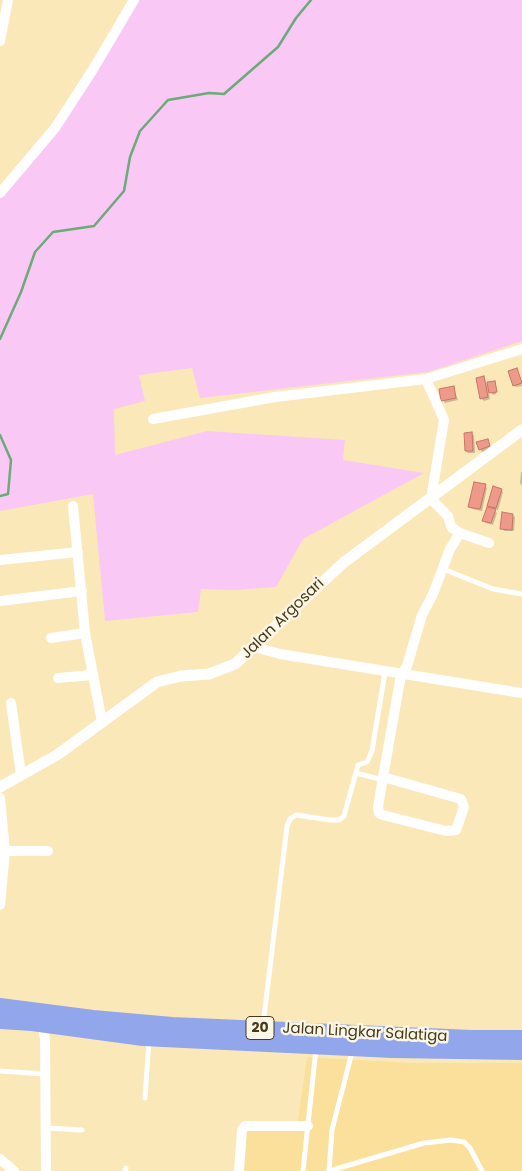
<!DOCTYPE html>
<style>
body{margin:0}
canvas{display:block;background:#fae8b9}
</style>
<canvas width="522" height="1171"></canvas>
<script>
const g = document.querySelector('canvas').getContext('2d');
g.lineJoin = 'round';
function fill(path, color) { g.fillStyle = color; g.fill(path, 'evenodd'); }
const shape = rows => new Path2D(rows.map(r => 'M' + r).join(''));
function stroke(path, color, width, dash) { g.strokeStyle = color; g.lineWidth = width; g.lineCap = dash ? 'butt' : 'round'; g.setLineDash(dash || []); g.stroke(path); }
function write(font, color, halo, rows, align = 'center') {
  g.font = font + ' Poppins,sans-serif'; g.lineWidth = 5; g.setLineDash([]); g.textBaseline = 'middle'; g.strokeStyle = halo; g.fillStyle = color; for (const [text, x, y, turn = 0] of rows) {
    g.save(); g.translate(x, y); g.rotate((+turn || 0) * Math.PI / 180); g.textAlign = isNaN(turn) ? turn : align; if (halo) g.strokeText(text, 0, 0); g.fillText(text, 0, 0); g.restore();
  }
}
fill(shape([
 [307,1057,410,1063,522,1063,522,1171,241,1171,245,1127,297,1127]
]), '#fae09a');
fill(shape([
 [134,0,522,0,522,341,428,372,200,398,192,368,139,375,145,401,114,409,115,455,207,431,345,440,343,460,424,473,303,539,276,587,234,590,201,589,198,612,105,621,93,494,0,511,0,190,54,126]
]), '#fac8f5');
fill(shape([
 [517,370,522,386,516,387,514,385],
 [484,378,487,384,495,382,496,383,496,394,493,395,488,389,490,399,484,401,481,398],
 [453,388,458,400,445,403,443,400],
 [472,433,474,436,475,453,468,453,466,451],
 [487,440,492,449,482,452,480,449],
 [521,472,522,472,522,486,520,483],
 [485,486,487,488,482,511,472,509,470,507],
 [501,490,503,492,498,510,492,508,497,513,493,525,486,523,484,520,494,510,489,505],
 [512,515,515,517,514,531,504,531,502,528]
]), '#0003');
stroke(shape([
 [0,339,21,292,35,252,53,232,94,226,124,191,130,157,140,131,168,100,209,93,224,94,278,47,296,18,311,0],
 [0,435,11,460,8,494,0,496]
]), '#6aab77', 2.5);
const building = shape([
 [517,368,522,383,513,386,508,371,517,368],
 [484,376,488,397,480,399,476,378,484,376],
 [495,381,497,392,489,393,487,382,495,381],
 [454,386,456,398,441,401,439,389,454,386],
 [472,432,473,451,465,451,464,433,472,432],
 [488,439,490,446,479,450,476,442,488,439],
 [474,482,486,484,480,509,468,507,474,482],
 [493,486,502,489,496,508,487,506,493,486],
 [487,507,496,509,491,523,482,521,487,507],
 [502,512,513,514,512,530,500,529,502,512]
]);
fill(building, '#ef998b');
stroke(building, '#c77568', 1);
stroke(shape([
 [443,569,493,589,522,594],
 [356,773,383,780],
 [263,1025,287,826,290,819,296,815,330,820,339,820,344,816,358,765,367,762,372,751,385,672],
 [0,1071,45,1074],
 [145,1098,149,1041],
 [46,1128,82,1130],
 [125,1171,126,1168],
 [303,1171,316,1049],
 [329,1171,424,1143,451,1140,464,1142,470,1148,482,1171],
 [329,1171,332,1130,352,1052]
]), '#fff', 5);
stroke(shape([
 [0,41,8,0],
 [0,193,55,128,92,71,134,0],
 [426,379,444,420,431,499,448,516,451,527,460,533,489,543],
 [153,419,275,397,426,379,522,349],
 [73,506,85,633,102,722],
 [0,560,78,552],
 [0,601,82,591],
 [51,638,85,633],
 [255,647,280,654,522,693],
 [58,678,92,675],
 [11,703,21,775],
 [383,777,461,799,464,807,456,830,446,831,383,815,379,813,378,807,383,777,401,675,407,666,422,615,433,594,450,549,460,533],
 [0,798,5,851,0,905],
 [5,851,48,851],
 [42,1020,45,1039,46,1171],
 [0,1159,14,1171],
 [239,1171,242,1130,245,1126,308,1126]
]), '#fff', 10);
stroke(shape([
 [0,787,57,755,157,682,181,676,209,674,235,664,343,563,522,430]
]), '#fff', 11);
stroke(shape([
 [0,1006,93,1018,172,1025,472,1038,522,1038],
 [0,1021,32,1023,143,1038,392,1050,522,1052]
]), '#92a6ec', 16);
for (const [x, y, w] of [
 [260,1028,28]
]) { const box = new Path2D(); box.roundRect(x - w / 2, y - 11.5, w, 23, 4); g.fillStyle = '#fcf6e7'; g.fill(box); stroke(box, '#463a18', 1); }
write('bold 14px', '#463a18', null, [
 ["20",260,1028]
]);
write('15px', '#463a18', '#fcf6e7', [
 ["Jalan Argosari",283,619,-44],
 ["Jalan Lingkar Salatiga",365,1033,3]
]);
</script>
